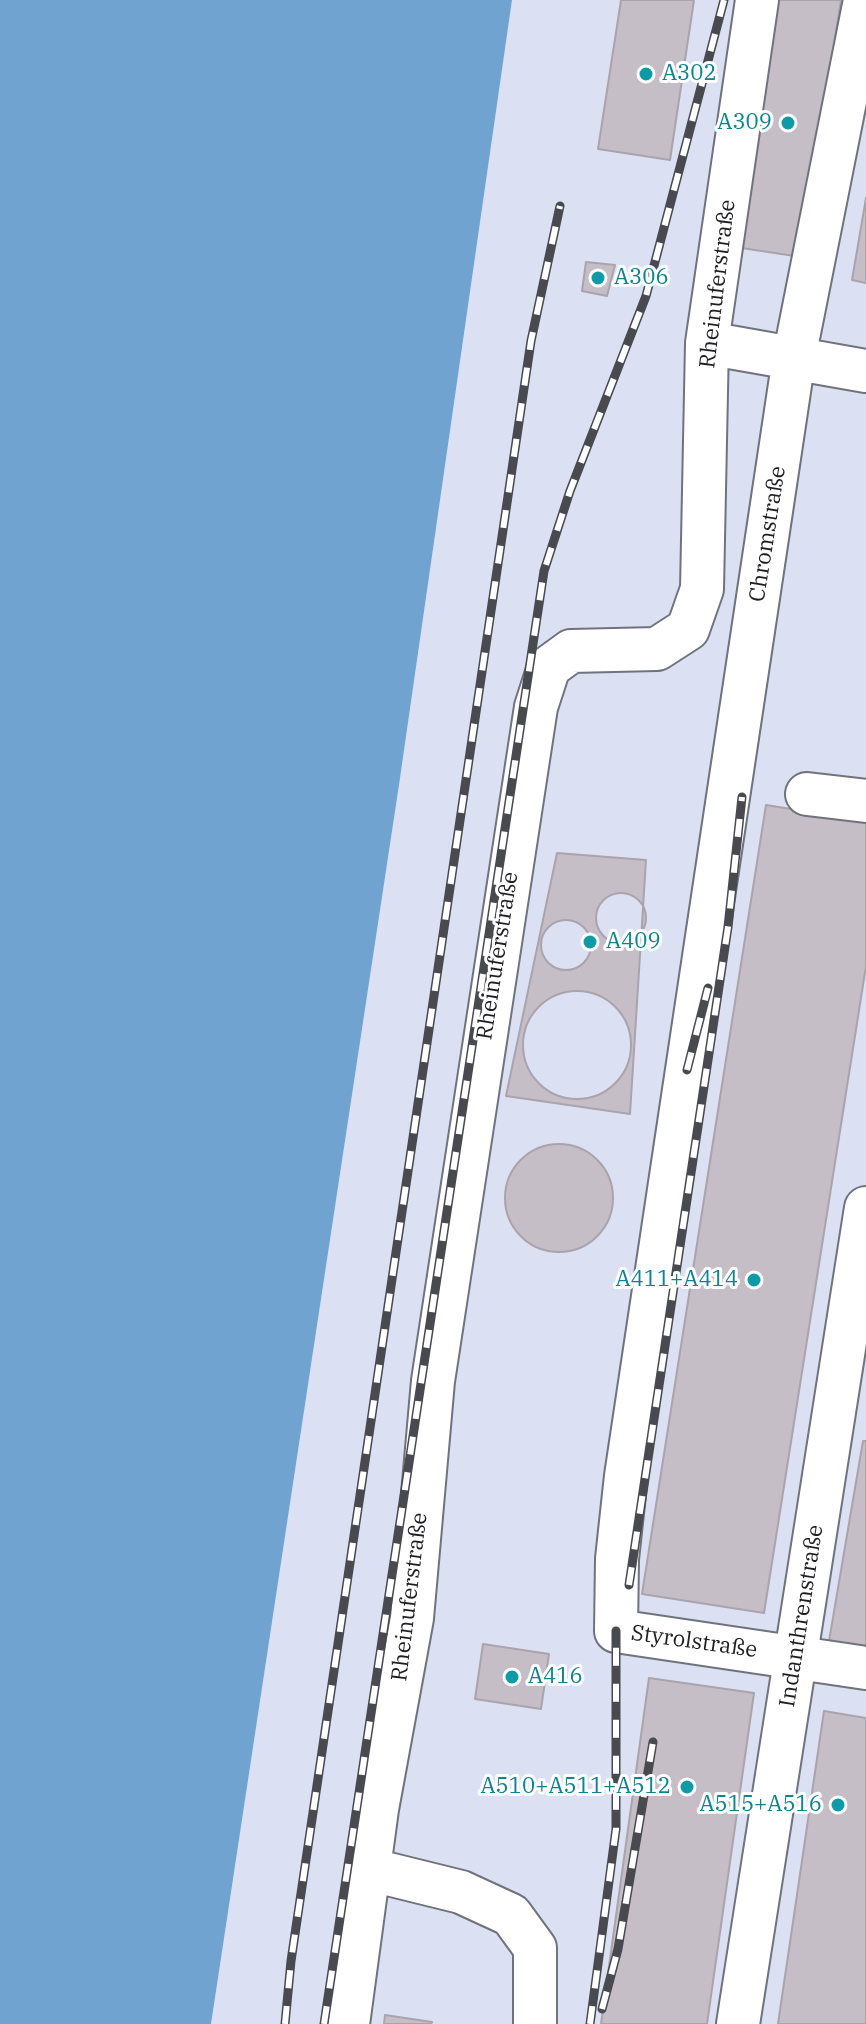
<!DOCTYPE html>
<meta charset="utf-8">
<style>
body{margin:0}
canvas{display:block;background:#e9edf8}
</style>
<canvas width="866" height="2024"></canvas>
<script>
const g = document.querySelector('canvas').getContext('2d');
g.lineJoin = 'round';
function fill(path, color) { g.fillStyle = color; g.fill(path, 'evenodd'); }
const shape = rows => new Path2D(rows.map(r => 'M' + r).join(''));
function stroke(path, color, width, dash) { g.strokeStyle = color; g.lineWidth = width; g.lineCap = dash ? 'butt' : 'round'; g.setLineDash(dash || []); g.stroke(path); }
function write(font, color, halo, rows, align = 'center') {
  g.font = font + ' "IBM Plex Serif",serif'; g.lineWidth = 6; g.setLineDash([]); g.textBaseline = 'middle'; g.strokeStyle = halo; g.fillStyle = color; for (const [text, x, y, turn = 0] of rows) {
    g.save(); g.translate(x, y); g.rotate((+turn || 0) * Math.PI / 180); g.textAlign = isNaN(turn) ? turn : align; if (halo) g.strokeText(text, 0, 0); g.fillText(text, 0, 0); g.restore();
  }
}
fill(shape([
 [512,0,866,0,866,2024,211,2024,399,785]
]), '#dbe1f3');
fill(shape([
 [0,0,512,0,399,785,211,2024,0,2024]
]), '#71a3d0');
const building = shape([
 [621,0,694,0,670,160,598,149,621,0],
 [773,0,841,0,801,257,735,247,773,0],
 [866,198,866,283,852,280,866,198],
 [586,262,615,265,607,296,582,291,586,262],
 [766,805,866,821,866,966,764,1613,642,1594,766,805],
 [557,853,646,860,630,1114,506,1096,557,853],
 '596 918a25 25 0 1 1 50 0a25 25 0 1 1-50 0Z',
 '541 945a25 25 0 1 1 50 0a25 25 0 1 1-50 0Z',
 '523 1045a54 54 0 1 1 108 0a54 54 0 1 1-108 0Z',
 '505 1198a54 54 0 1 1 108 0a54 54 0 1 1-108 0Z',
 [863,1441,866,1441,866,1653,828,1647,863,1441],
 [483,1644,549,1654,541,1709,475,1699,483,1644],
 [649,1678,754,1693,707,2024,601,2024,649,1678],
 [824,1711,866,1718,866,2024,778,2024,824,1711],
 [385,2015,432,2022,431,2024,384,2024,385,2015]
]);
fill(building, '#c6bec7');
stroke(building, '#aaa3ac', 2);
const minor = shape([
 [865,0,794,358,626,1476,617,1559,616,1631,866,1668],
 [707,343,866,371],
 [807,794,866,801],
 [372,1870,461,1892,511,1915,535,1948,535,2024],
 [348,2024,377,1809,412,1618,433,1381,536,707,549,667,571,651,657,649,688,629,702,589,707,343,757,0],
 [738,2024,866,1208]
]);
stroke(minor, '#70737d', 46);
stroke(minor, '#fff', 42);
const rail = shape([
 [687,1070,708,988],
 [629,1585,728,927,742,797],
 [602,2009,618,1949,653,1742],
 [285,2024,291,1961,531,341,560,206],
 [324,2024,544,571,570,491,646,296,724,0],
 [590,2024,616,1829,616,1631]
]);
stroke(rail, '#494a50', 9);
stroke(rail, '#fff', 6, [18]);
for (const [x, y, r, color] of [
 [646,74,8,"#0f9aa8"],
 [788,123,8,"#0f9aa8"],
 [598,278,8,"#0f9aa8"],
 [590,942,8,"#0f9aa8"],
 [754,1280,8,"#0f9aa8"],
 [512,1677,8,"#0f9aa8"],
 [687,1787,8,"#0f9aa8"],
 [838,1805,8,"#0f9aa8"]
]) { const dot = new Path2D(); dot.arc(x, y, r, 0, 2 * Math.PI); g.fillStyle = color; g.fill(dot); stroke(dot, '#fff', 3); }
write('22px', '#0d838f', '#fff', [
 ["A302",662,74],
 ["A309",772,123,"right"],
 ["A306",614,278],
 ["A409",606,942],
 ["A411+A414",738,1280,"right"],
 ["A416",528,1677],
 ["A510+A511+A512",671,1787,"right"],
 ["A515+A516",822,1805,"right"]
], 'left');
write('22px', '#1e1f23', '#fff', [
 ["Rheinuferstraße",718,284,-83],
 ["Chromstraße",768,534,-81],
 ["Rheinuferstraße",498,956,-81],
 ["Rheinuferstraße",410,1597,-83],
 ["Indanthrenstraße",802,1616,-81],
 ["Styrolstraße",694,1642,8]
]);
</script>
